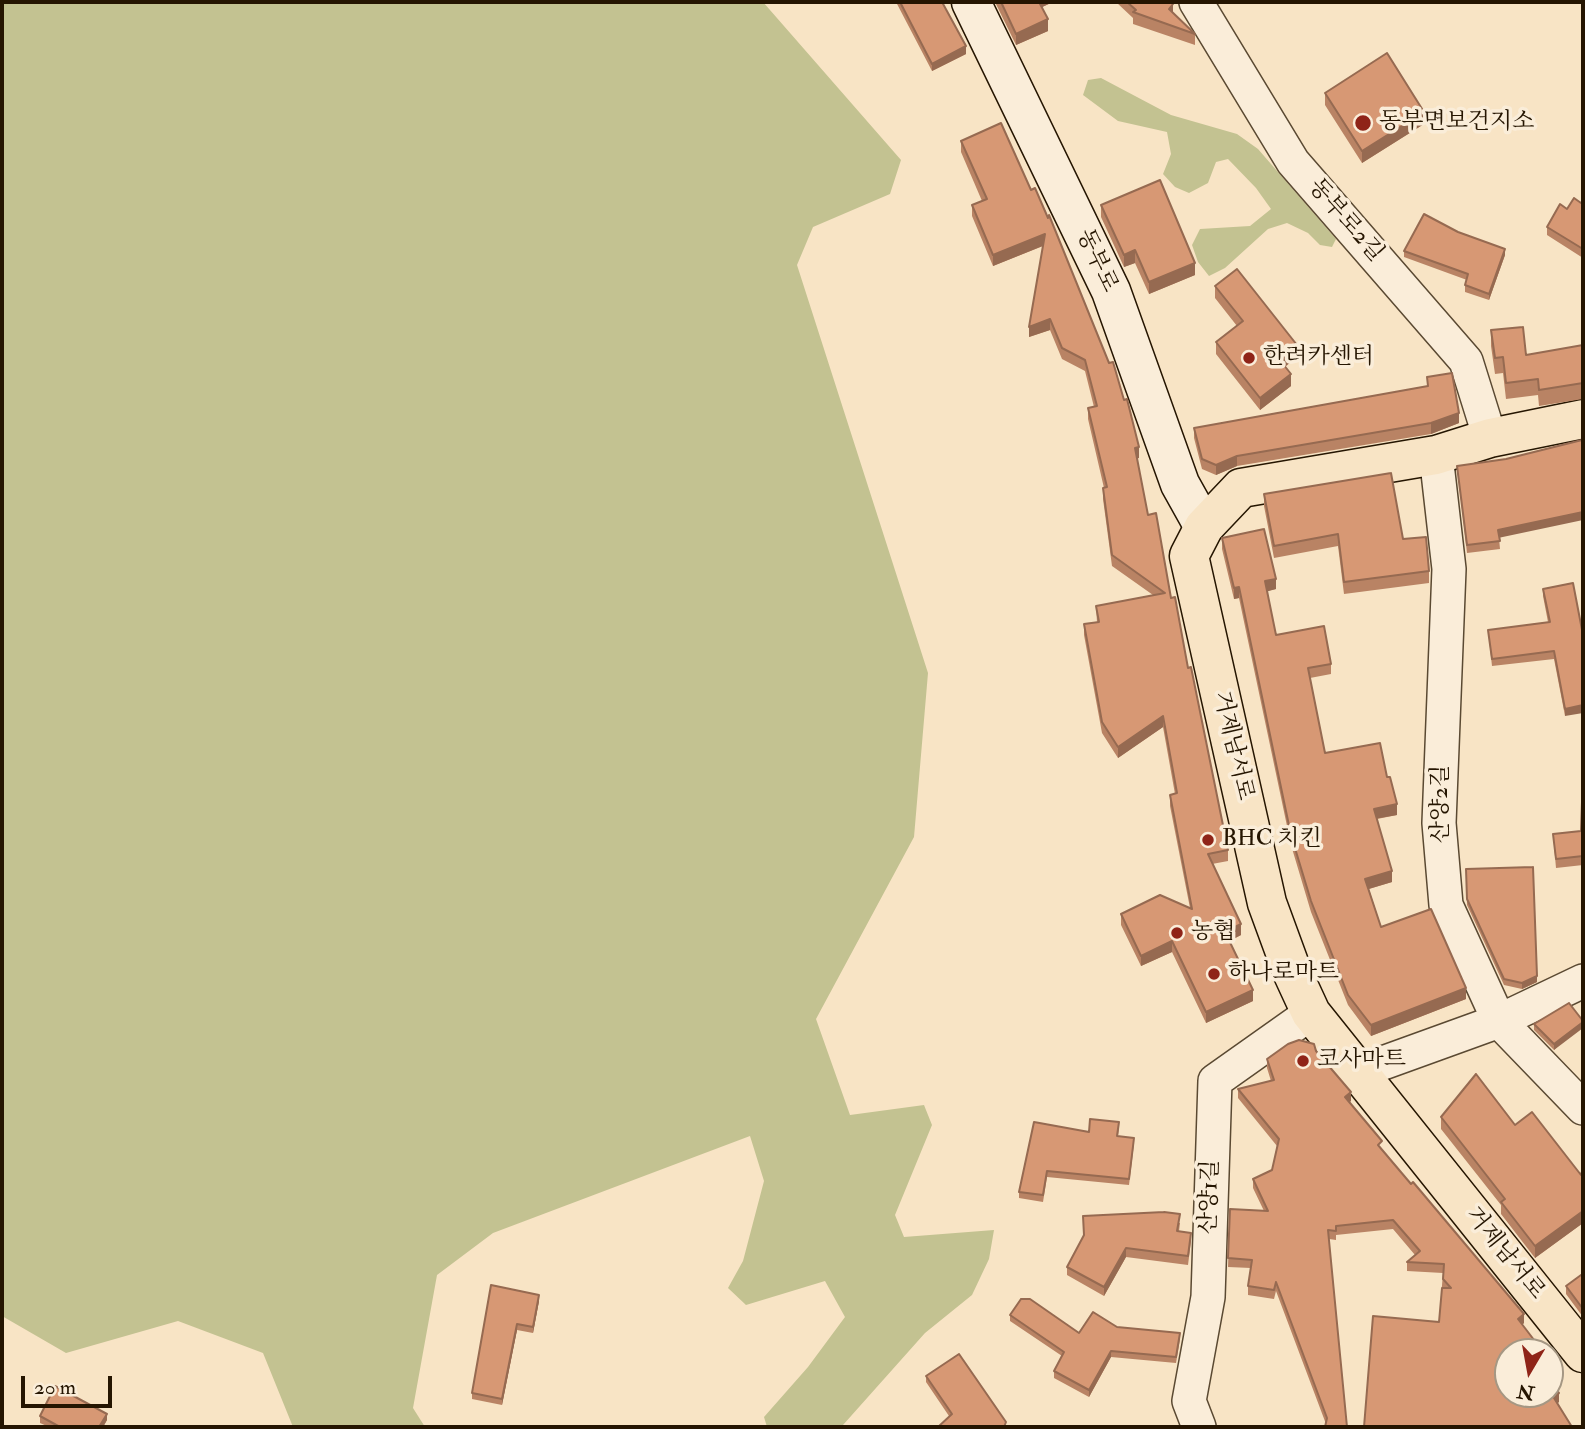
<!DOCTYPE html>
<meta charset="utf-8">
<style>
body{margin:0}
#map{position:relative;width:1585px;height:1429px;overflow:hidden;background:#f8e4c5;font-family:"IM FELL Double Pica",serif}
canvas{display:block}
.frame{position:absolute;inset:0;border:4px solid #251501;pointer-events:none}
.north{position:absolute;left:1494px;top:1338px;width:70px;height:70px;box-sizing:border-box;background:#faedd9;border:2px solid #a59783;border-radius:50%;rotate:190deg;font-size:19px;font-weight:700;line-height:28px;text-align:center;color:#251501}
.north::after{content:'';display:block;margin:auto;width:24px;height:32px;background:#8f2418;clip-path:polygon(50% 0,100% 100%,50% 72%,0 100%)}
.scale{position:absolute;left:21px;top:1376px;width:91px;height:32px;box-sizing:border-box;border:4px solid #251501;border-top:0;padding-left:9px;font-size:21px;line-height:24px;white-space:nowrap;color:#251501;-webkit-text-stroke:5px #faedd9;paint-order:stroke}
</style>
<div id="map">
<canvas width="1585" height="1429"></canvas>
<div class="frame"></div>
<div class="north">N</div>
<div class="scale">20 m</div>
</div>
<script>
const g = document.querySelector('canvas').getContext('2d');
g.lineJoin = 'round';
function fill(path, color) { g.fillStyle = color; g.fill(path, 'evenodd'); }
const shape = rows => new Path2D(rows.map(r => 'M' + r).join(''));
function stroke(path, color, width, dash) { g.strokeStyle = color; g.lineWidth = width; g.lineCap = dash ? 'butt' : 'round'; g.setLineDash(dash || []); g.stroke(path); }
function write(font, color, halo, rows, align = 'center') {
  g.font = font + ' "IM FELL Double Pica","Noto Serif KR",serif'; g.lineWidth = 7; g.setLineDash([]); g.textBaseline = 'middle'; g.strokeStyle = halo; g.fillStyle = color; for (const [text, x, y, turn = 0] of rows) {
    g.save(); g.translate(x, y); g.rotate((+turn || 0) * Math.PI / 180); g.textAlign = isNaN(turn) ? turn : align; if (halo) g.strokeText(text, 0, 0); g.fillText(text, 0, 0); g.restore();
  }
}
fill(shape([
 [2,2,763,2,901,160,890,194,813,227,797,265,928,673,914,837,816,1019,850,1115,924,1105,932,1125,895,1215,904,1237,994,1230,989,1259,972,1295,925,1333,843,1425,767,1427,764,1417,808,1367,845,1317,825,1281,746,1305,728,1288,743,1261,764,1181,750,1136,493,1233,437,1275,413,1408,425,1427,293,1427,263,1353,178,1321,66,1353,2,1316],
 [1101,78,1171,115,1237,134,1258,149,1336,239,1332,247,1320,245,1308,233,1287,223,1268,229,1225,268,1209,276,1198,262,1192,245,1200,229,1250,226,1271,209,1256,188,1228,159,1216,162,1208,183,1189,193,1175,187,1163,174,1171,154,1167,132,1118,121,1083,95,1088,80]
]), '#c3c291');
const street = shape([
 [1196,2,1293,162,1466,361,1490,438],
 [1436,455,1449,569,1439,823,1446,905,1499,1021,1583,1108],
 [1358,1072,1499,1021,1583,981],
 [1199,1427,1189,1401,1208,1297,1215,1081,1311,1013]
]);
const secondary = shape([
 [971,2,1111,291,1180,484,1204,527]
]);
const primary = shape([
 [1583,419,1490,438,1436,455,1241,488,1204,527,1189,556,1267,903,1293,974,1311,1013,1583,1353]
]);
stroke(street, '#5a4932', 36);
stroke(secondary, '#251501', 41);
stroke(primary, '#251501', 41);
stroke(street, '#faedd9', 33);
stroke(secondary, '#faedd9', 38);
stroke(primary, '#f8e4c5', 38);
fill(shape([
 [896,2,942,2,966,54,932,71],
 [995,2,1053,2,1042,7,1048,31,1016,45],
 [1116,2,1171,2,1173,13,1195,34,1195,45,1133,24,1133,18],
 [1325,93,1424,124,1362,163,1325,105],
 [1001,123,1139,458,1137,458,1148,515,1171,598,1188,668,1228,850,1228,861,1212,864,1241,935,1230,941,1253,1001,1206,1023,1172,952,1141,966,1121,925,1121,914,1190,908,1170,806,1170,795,1175,794,1163,727,1118,758,1102,733,1084,635,1084,624,1097,622,1096,606,1153,595,1112,566,1103,499,1103,488,1104,488,1088,419,1088,408,1094,407,1085,371,1062,359,1050,330,1029,337,1043,246,993,266,972,216,972,205,982,201,961,152,961,141],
 [1583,200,1583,258,1547,235,1547,227,1567,209,1581,203],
 [1101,205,1195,275,1149,294,1135,263,1124,267,1101,217],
 [1458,232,1505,255,1489,300,1465,292,1465,285,1467,280,1404,257,1404,251],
 [1215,286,1297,357,1285,367,1291,386,1260,410,1216,354,1216,342,1237,326,1215,298],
 [1491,330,1526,355,1583,345,1583,399,1539,406,1538,395,1506,399,1503,373,1495,374,1491,346],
 [1427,377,1459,423,1431,434,1237,466,1216,475,1202,469,1194,438,1194,428,1427,386],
 [1457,466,1499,538,1500,549,1467,553],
 [1264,494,1403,539,1429,571,1429,583,1344,594,1338,546,1274,558,1264,506],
 [1222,538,1276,589,1267,591,1276,635,1331,664,1331,674,1310,678,1325,753,1387,777,1397,815,1377,819,1392,882,1369,889,1381,927,1466,999,1371,1036,1348,1005,1311,912,1291,845,1239,598,1234,599,1222,549],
 [1573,583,1565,716,1554,659,1492,666,1488,630,1548,622,1543,596,1543,589],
 [1583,773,1583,865,1556,868,1553,834,1581,831],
 [1466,869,1537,982,1522,989,1504,985,1467,905],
 [1583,1021,1554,1050,1534,1030,1534,1024],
 [1316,1051,1351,1101,1349,1102,1382,1150,1524,1323,1522,1325,1541,1352,1508,1352,1559,1402,1439,1322,1443,1273,1407,1271,1407,1262,1415,1255,1393,1229,1336,1235,1336,1240,1329,1239,1347,1427,1326,1424,1276,1291,1274,1299,1248,1295,1248,1286,1251,1268,1228,1267,1230,1209,1264,1211,1253,1188,1253,1179,1272,1170,1277,1146,1238,1098,1238,1089,1271,1081,1267,1068,1267,1059],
 [1441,1117,1583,1223,1535,1258,1501,1214,1501,1205,1441,1129],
 [1119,1128,1118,1136,1134,1144,1129,1185,1047,1177,1043,1202,1019,1198,1019,1192,1089,1132],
 [1083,1216,1180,1223,1179,1231,1191,1241,1188,1265,1126,1257,1104,1296,1067,1275,1067,1267,1084,1236],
 [1583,1275,1583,1317,1566,1294,1566,1286],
 [491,1285,539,1301,533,1333,517,1330,502,1405,472,1399,472,1393],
 [1010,1315,1079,1333,1117,1327,1180,1339,1176,1363,1111,1357,1089,1397,1054,1378,1054,1371,1062,1356,1010,1321],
 [926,1376,1006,1427,949,1416,926,1382],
 [40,1416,107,1420,103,1427,49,1427,40,1423]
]), '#b98364');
fill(shape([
 [1038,2,1053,2,1038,9],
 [1173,4,1173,15,1169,9],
 [1048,19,1048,31,1016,45,1016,34],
 [966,46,966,54,932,71,932,64],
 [1424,112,1424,124,1362,163,1362,151],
 [1045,234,1045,245,993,266,993,255],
 [1505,249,1505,255,1489,300,1489,294],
 [1135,250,1135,263,1124,267,1124,255],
 [1195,263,1195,275,1149,294,1149,282],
 [1050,319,1050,330,1029,337,1029,327],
 [1297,345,1297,357,1279,371,1279,359],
 [1291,374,1291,386,1260,410,1260,398],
 [1459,413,1459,423,1431,434,1431,423],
 [1139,447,1139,458,1135,459,1135,448],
 [1237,456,1237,466,1216,475,1216,465],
 [1583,512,1583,520,1498,538,1498,530],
 [1276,579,1276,589,1265,592,1265,581],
 [1239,587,1239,598,1234,599,1234,588],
 [1583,705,1583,713,1565,716,1565,709],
 [1163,716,1163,727,1118,758,1118,747],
 [1397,804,1397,815,1374,819,1374,809],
 [1392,871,1392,882,1365,890,1365,879],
 [1241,924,1241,935,1225,943,1225,932],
 [1172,941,1172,952,1141,966,1141,956],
 [1537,976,1537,982,1522,989,1522,983],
 [1466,988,1466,999,1371,1036,1371,1025],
 [1253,990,1253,1001,1206,1023,1206,1012],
 [1583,1022,1583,1028,1554,1050,1554,1044],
 [1351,1092,1351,1101,1345,1106,1345,1097],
 [1583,1211,1583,1223,1535,1258,1535,1246],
 [1126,1248,1126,1257,1104,1296,1104,1287],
 [539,1295,539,1301,533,1333,533,1327],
 [1524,1314,1524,1323,1518,1328,1518,1319],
 [517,1324,517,1330,502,1405,502,1399],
 [1111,1351,1111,1357,1089,1397,1089,1390],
 [1559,1393,1559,1402,1554,1407,1554,1398],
 [107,1414,107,1420,103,1427,99,1427]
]), '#966a51');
const building = shape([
 [900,2,942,2,966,46,932,64,900,2],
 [1001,2,1039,2,1048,19,1016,34,1001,2],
 [1127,2,1171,2,1173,4,1169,9,1195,34,1133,12,1136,10,1127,2],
 [1387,53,1424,112,1362,151,1325,93,1387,53],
 [1001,123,1031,190,1035,188,1048,218,1049,215,1109,363,1113,362,1124,400,1127,399,1139,447,1135,448,1148,515,1156,513,1171,598,1175,597,1188,668,1191,667,1228,850,1208,854,1241,924,1225,932,1253,990,1206,1012,1172,941,1141,956,1121,914,1160,895,1192,909,1170,795,1177,793,1163,716,1118,747,1102,722,1084,624,1099,622,1096,606,1165,593,1112,555,1103,488,1107,487,1088,408,1097,406,1085,360,1062,348,1050,319,1029,327,1045,234,993,255,972,205,987,199,961,141,1001,123],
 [1160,180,1195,263,1149,282,1135,250,1124,255,1101,205,1160,180],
 [1574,198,1581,203,1583,200,1583,249,1547,227,1560,204,1567,209,1574,198],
 [1424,214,1458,232,1505,249,1489,294,1465,285,1468,274,1404,251,1424,214],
 [1237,269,1297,345,1279,359,1291,374,1260,398,1216,342,1243,321,1215,286,1237,269],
 [1523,327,1526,355,1583,345,1583,383,1539,390,1538,379,1506,383,1503,357,1495,358,1491,330,1523,327],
 [1452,373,1459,413,1431,423,1237,456,1216,465,1202,459,1194,428,1428,386,1427,377,1452,373],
 [1582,440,1583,445,1583,512,1498,530,1500,541,1467,545,1457,466,1506,459,1582,440],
 [1391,473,1403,539,1426,537,1429,571,1344,582,1338,534,1274,546,1264,494,1391,473],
 [1264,529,1276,579,1265,581,1276,635,1324,626,1331,664,1308,668,1325,753,1380,743,1387,777,1390,777,1397,804,1374,809,1392,871,1365,879,1381,927,1431,909,1466,988,1371,1025,1348,995,1311,901,1291,835,1239,587,1234,588,1222,538,1264,529],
 [1573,583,1583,635,1583,705,1565,709,1554,651,1492,659,1488,630,1550,622,1543,589,1573,583],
 [1583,773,1583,856,1556,859,1553,834,1581,831,1583,773],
 [1533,867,1537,976,1522,983,1504,979,1467,899,1466,869,1533,867],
 [1569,1003,1583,1021,1583,1022,1554,1044,1534,1024,1569,1003],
 [1299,1040,1314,1044,1316,1051,1351,1092,1345,1097,1382,1141,1378,1145,1411,1184,1413,1182,1524,1314,1518,1319,1541,1349,1537,1352,1508,1352,1508,1394,1550,1394,1550,1383,1559,1393,1554,1398,1572,1427,1364,1427,1373,1316,1439,1322,1442,1288,1451,1288,1443,1279,1444,1264,1407,1262,1420,1251,1393,1220,1336,1226,1336,1231,1328,1230,1347,1427,1325,1427,1327,1418,1276,1282,1274,1290,1248,1286,1252,1260,1228,1258,1230,1209,1268,1211,1253,1179,1272,1170,1279,1139,1238,1089,1274,1080,1267,1059,1288,1044,1299,1040],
 [1476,1074,1515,1125,1532,1112,1581,1175,1583,1168,1583,1211,1535,1246,1501,1202,1505,1199,1441,1117,1476,1074],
 [1090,1119,1119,1122,1117,1136,1134,1138,1129,1179,1047,1171,1043,1195,1019,1192,1034,1122,1089,1132,1090,1119],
 [1164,1212,1180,1214,1177,1231,1191,1233,1188,1256,1126,1248,1104,1287,1067,1267,1084,1235,1083,1216,1164,1212],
 [1581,1275,1583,1275,1583,1309,1566,1286,1581,1275],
 [491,1285,539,1295,533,1327,517,1324,502,1399,472,1393,491,1285],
 [1021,1299,1030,1299,1079,1333,1093,1312,1117,1327,1180,1333,1176,1357,1111,1351,1089,1390,1054,1371,1064,1352,1010,1315,1021,1299],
 [959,1354,1006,1422,1004,1427,938,1427,952,1414,926,1376,959,1354],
 [55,1386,107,1414,99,1427,60,1427,40,1416,55,1386]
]);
fill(building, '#d79874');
stroke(building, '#966a51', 2);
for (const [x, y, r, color] of [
 [1363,123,9,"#8f2418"],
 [1249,358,7,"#8f2418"],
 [1208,840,7,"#8f2418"],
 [1177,933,7,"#8f2418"],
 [1214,974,7,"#8f2418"],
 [1303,1061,7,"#8f2418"]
]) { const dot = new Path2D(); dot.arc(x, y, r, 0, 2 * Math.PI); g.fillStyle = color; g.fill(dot); stroke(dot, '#faedd9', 2.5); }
write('23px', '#251501', '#faedd9', [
 ["동부면보건지소",1379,123],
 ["한려카센터",1263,358],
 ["BHC 치킨",1222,840],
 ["농협",1191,933],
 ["하나로마트",1228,974],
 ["코사마트",1317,1061]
], 'left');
write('23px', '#251501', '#faedd9', [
 ["동부로2길",1345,221,49],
 ["동부로",1096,261,65],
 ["거제남서로",1232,746,77],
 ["산양2길",1442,804,-90],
 ["산양1길",1211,1197,-88],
 ["거제남서로",1504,1254,51]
]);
</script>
